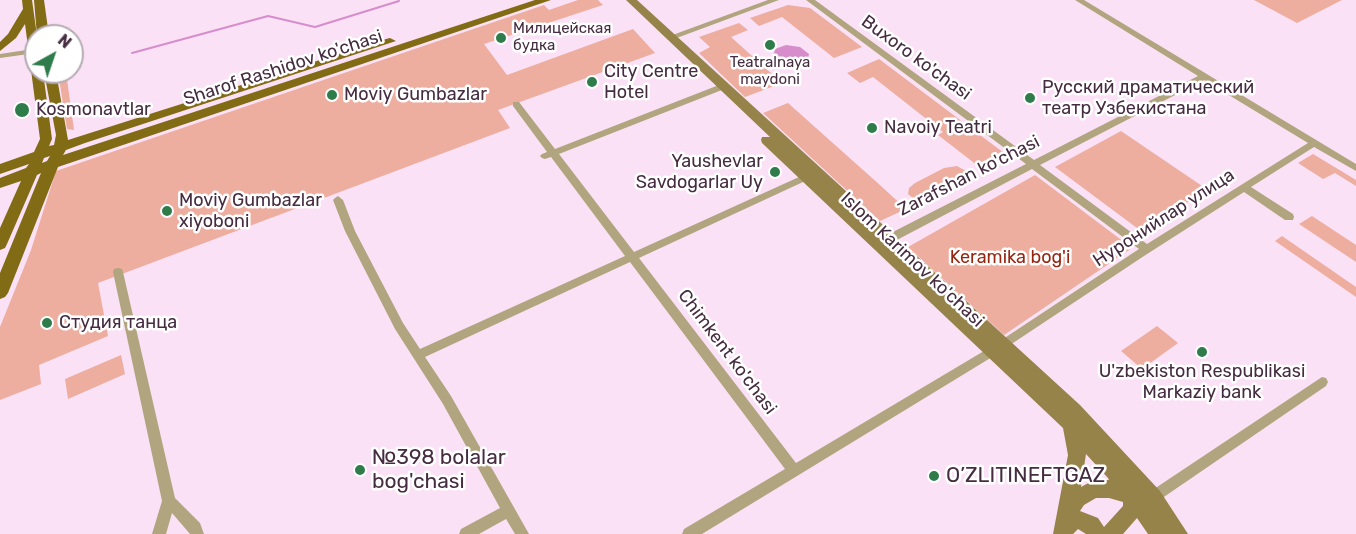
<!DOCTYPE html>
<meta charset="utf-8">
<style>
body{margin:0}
#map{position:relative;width:1356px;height:534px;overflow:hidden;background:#fbe1f6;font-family:Rubik,sans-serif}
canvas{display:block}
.north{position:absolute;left:24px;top:24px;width:60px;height:60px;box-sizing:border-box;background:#fff;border:2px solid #b5abb3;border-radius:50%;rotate:40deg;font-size:16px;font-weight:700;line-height:24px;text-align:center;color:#452c40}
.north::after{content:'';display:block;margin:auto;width:21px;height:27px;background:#2f7c4b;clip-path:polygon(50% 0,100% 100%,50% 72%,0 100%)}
</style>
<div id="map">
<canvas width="1356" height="534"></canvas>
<div class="north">N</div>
</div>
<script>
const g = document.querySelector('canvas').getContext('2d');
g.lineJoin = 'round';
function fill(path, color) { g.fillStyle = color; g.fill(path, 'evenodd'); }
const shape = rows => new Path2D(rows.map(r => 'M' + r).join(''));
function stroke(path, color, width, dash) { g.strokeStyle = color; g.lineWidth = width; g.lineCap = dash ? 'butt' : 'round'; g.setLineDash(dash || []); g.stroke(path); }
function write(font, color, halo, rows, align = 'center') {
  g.font = font + ' Rubik,sans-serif'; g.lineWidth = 5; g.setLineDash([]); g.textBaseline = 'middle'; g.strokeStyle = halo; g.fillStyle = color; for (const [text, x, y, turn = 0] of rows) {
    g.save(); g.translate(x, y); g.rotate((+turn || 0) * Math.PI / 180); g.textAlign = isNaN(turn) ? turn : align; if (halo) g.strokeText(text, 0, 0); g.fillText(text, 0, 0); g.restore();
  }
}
fill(shape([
 [578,0,598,0,603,5,484,44,507,75,633,29,655,53,498,110,510,128,98,283,108,336,39,365,41,384,0,400,0,327,31,250,56,171,544,5,549,10],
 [1254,0,1342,0,1297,23],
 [788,5,810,8,862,47,834,58,782,17,759,26,750,18],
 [739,23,748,30,731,37,782,83,745,97,699,53,710,47,699,37],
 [879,59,1008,156,982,169,938,135,943,132,873,77,860,83,847,73],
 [58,72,66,72,74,130,67,129],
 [788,103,881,186,906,209,880,221,763,113],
 [1121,131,1208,190,1141,231,1055,167],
 [1313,154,1356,180,1356,186,1335,173,1323,179,1298,163],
 [957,166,966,171,963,179,923,200,914,199,908,194,909,188,915,183,944,168],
 [1035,175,1132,248,1004,335,908,247],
 [1312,216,1356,245,1356,262,1299,224],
 [1282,236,1356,287,1356,297,1275,241],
 [1157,326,1178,343,1142,369,1121,351],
 [121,355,125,374,68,399,65,379]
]), '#edad9f');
fill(shape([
 [786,45,800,47,809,54,807,62,796,66,781,64,773,57,775,49]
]), '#d78dcb');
stroke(shape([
 [132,53,268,16,315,27,399,1]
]), '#d78dcb', 2);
fill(shape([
 [768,0,779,0,674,39,668,39,667,37,768,0],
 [806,0,815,0,1034,160,1198,76,1075,0,1084,0,1356,164,1356,171,1314,147,1251,187,1293,214,1294,217,1293,220,1285,220,1244,192,1144,256,1004,349,1000,347,998,344,1000,341,1139,249,1032,169,893,242,885,242,884,239,885,236,1026,164,806,0],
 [1204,80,1308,143,1147,244,1040,165,1204,80],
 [33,49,36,49,36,53,0,58,0,54,33,49],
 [724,83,728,86,727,88,559,154,634,252,810,172,816,172,818,174,816,176,639,258,796,463,989,348,993,346,997,348,999,351,997,354,702,534,682,534,684,529,785,469,630,262,425,357,451,396,529,534,515,534,506,519,479,534,459,534,461,529,500,508,443,404,395,329,345,231,333,200,335,198,338,196,343,200,355,231,403,323,420,349,625,256,551,157,545,159,542,158,540,156,542,154,547,152,513,106,513,102,519,102,555,149,724,83],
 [118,268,122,269,123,272,175,498,200,523,204,534,190,534,172,513,166,534,152,534,162,501,113,272,114,269,118,268],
 [1322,377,1326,378,1328,382,1326,386,1158,501,1153,503,1148,501,1146,497,1148,493,1322,377]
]), '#b1a57f');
fill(shape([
 [626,0,637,0,1080,405,1160,491,1188,534,1148,534,1137,518,1123,534,1086,534,1078,529,1073,534,1053,534,1068,455,1063,428,762,143,761,140,762,137,770,137,626,0],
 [1086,454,1108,478,1109,480,1094,480,1081,487,1086,454],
 [1096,498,1109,498,1123,502,1123,506,1104,527,1098,518,1080,511,1084,505,1096,498]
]), '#958349');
fill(shape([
 [22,0,32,0,37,36,36,72,43,72,52,139,49,146,54,145,56,135,44,72,56,72,68,140,386,39,390,38,396,41,85,143,66,150,63,155,535,0,551,0,58,167,8,293,5,297,0,299,0,273,41,173,37,175,7,244,5,248,0,250,0,228,21,181,0,188,0,178,26,168,29,164,0,174,0,164,34,152,40,139,25,24,16,38,0,51,0,42,8,34,23,9,22,0],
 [50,156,47,161,42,163,44,158,50,156],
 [34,0,44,0,49,36,37,36,34,0]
]), '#816b15');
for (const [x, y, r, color] of [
 [501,38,6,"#2f7c4b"],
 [770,45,6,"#2f7c4b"],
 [592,82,6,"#2f7c4b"],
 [332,95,6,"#2f7c4b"],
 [1030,98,6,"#2f7c4b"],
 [22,110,8,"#2f7c4b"],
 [872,128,6,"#2f7c4b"],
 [775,172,6,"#2f7c4b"],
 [167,211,6,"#2f7c4b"],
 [47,323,6,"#2f7c4b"],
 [1202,352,6,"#2f7c4b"],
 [360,470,6,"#2f7c4b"],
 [934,476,6,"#2f7c4b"]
]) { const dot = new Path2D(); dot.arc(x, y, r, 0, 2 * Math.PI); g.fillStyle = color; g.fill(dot); stroke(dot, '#fff', 2); }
write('15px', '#452c40', '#fff', [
 ["Милицейская",513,29],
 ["будка",513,46],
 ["Teatralnaya",770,63,"center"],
 ["maydoni",770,80,"center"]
], 'left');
write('18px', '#452c40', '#fff', [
 ["Buxoro ko'chasi",916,58,36],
 ["Sharof Rashidov ko'chasi",283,68,-18],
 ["Zarafshan ko'chasi",969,176,-27],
 ["Нуронийлар улица",1164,218,-33],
 ["Islom Karimov ko'chasi",912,260,43],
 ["Chimkent ko'chasi",727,352,53]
]);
write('18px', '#452c40', '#fff', [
 ["City Centre",604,72],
 ["Hotel",604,93],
 ["Русский драматический",1042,88],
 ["театр Узбекистана",1042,109],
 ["Moviy Gumbazlar",344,95],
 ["Kosmonavtlar",36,110],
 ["Navoiy Teatri",884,128],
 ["Yaushevlar",763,162,"right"],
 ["Savdogarlar Uy",763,183,"right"],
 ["Moviy Gumbazlar",179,201],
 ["xiyoboni",179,222],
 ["Студия танца",59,323],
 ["U'zbekiston Respublikasi",1202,372,"center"],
 ["Markaziy bank",1202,393,"center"]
], 'left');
write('18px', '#952611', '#fff', [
 ["Keramika bog'i",1010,258]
]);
write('21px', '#452c40', '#fff', [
 ["№398 bolalar",372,458],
 ["bog'chasi",372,482],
 ["O’ZLITINEFTGAZ",946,476]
], 'left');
</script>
